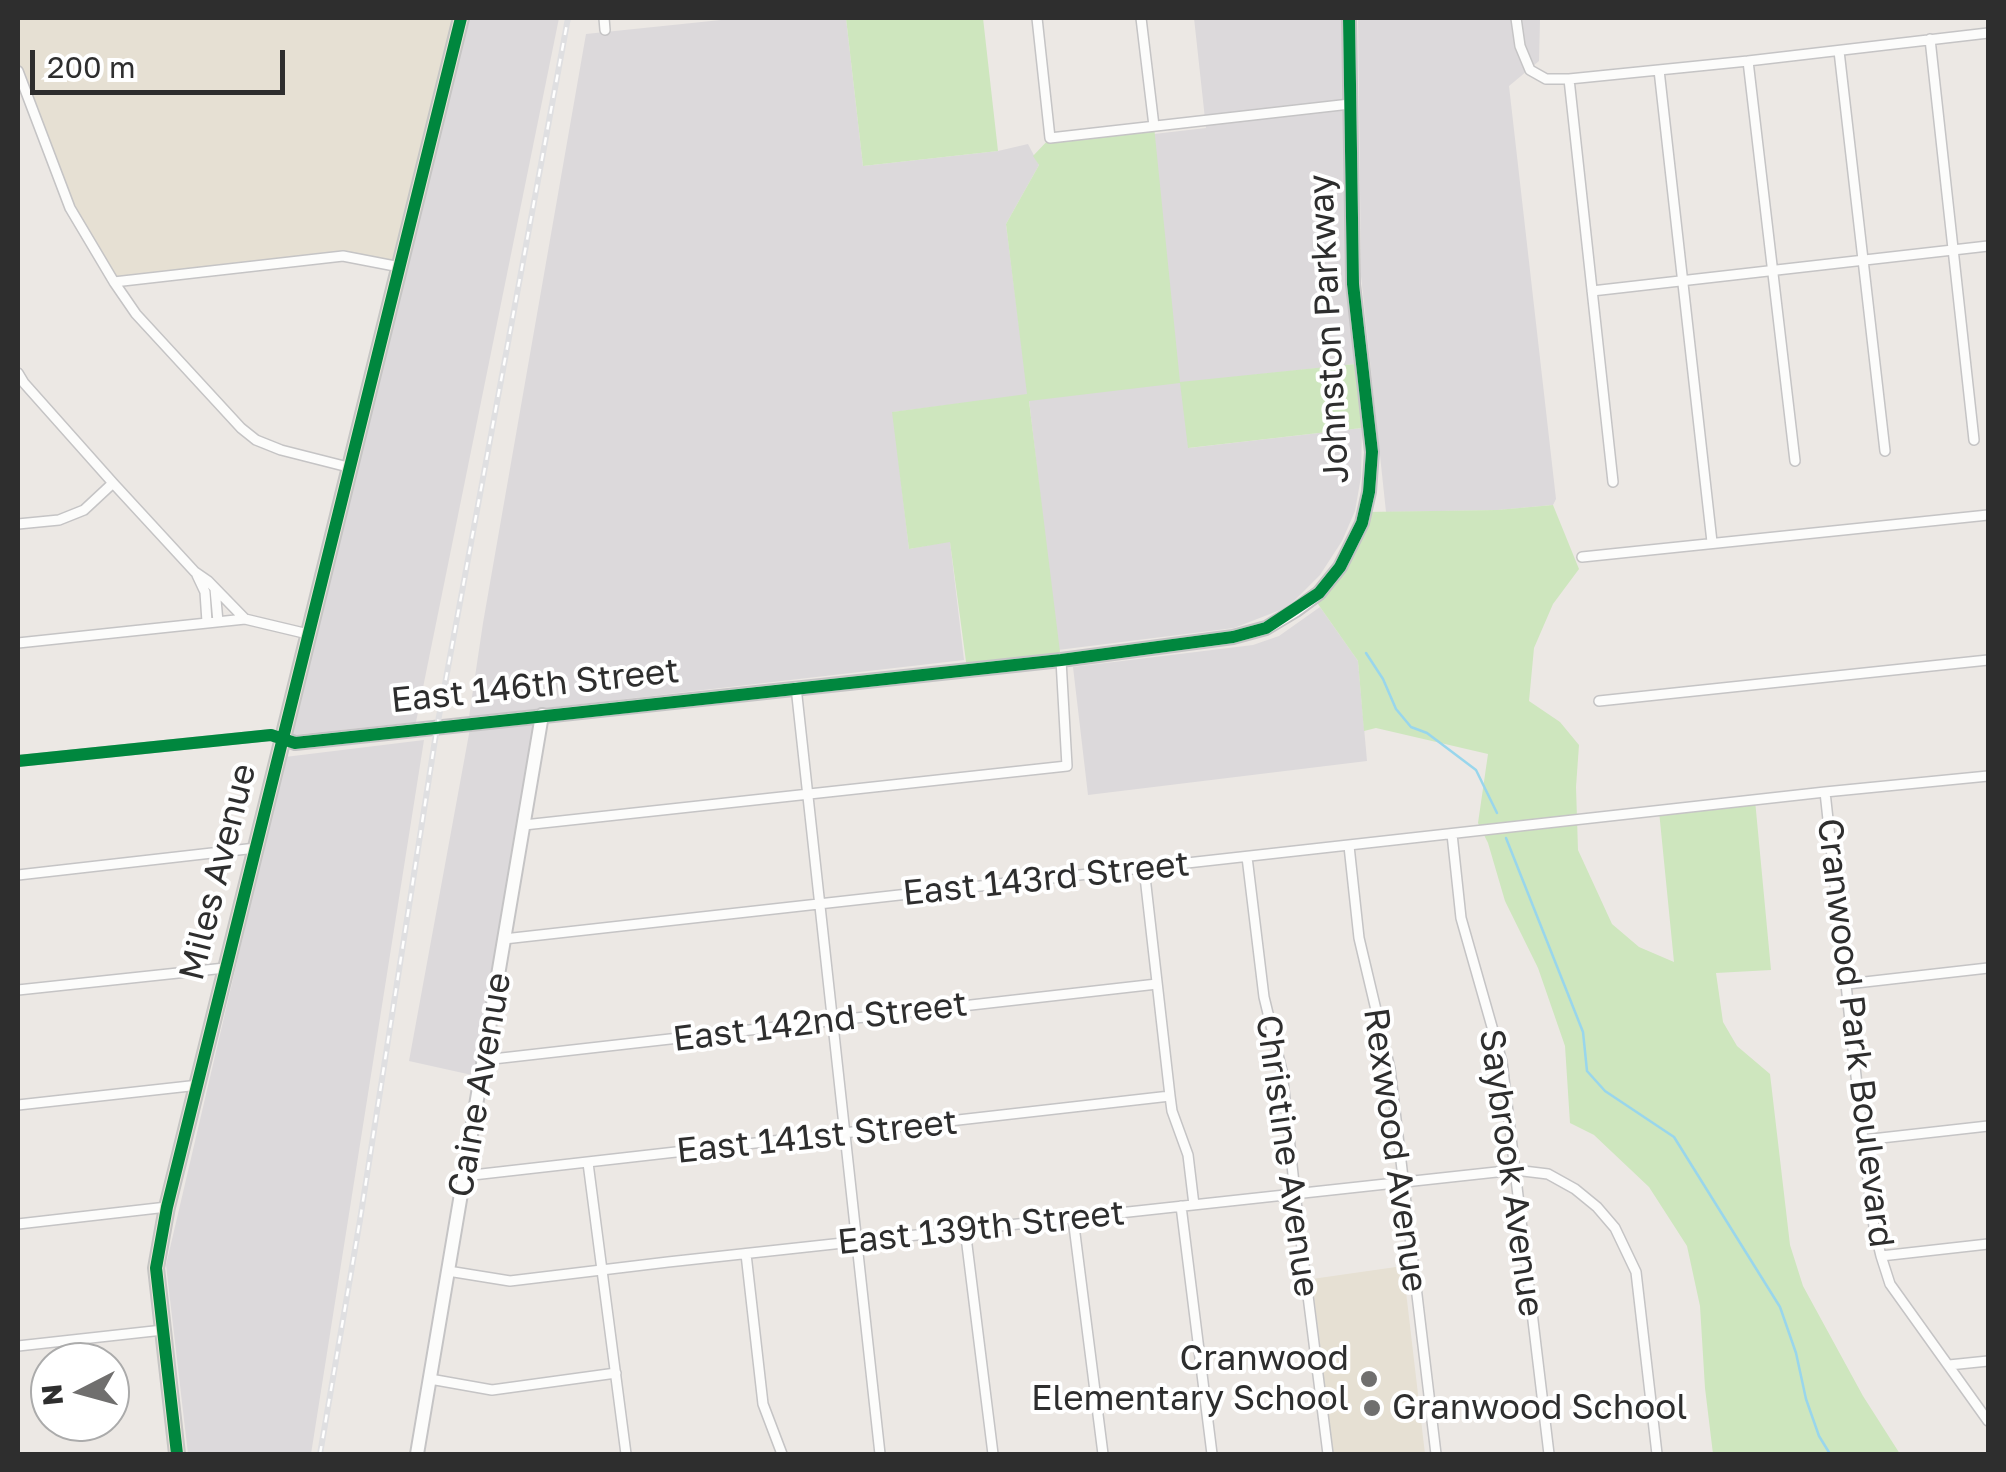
<!DOCTYPE html>
<style>
body{margin:0}
#map{position:relative;width:2006px;height:1472px;overflow:hidden;background:#ece8e4;font-family:"Golos Text",sans-serif}
canvas{display:block}
.frame{position:absolute;inset:0;border:20px solid #2e2e2e;pointer-events:none}
.north{position:absolute;left:30px;top:1342px;width:100px;height:100px;box-sizing:border-box;background:#fff;border:2px solid #ababab;border-radius:50%;rotate:264deg;font-size:28px;font-weight:700;line-height:40px;text-align:center;color:#2e2e2e}
.north::after{content:'';display:block;margin:auto;width:35px;height:45px;background:#706f6e;clip-path:polygon(50% 0,100% 100%,50% 72%,0 100%)}
.scale{position:absolute;left:30px;top:50px;width:255px;height:45px;box-sizing:border-box;border:5px solid #2e2e2e;border-top:0;padding-left:12px;font-size:30px;line-height:35px;white-space:nowrap;color:#2e2e2e;-webkit-text-stroke:8px #fff;paint-order:stroke}
</style>
<div id="map">
<canvas width="2006" height="1472"></canvas>
<div class="frame"></div>
<div class="north">N</div>
<div class="scale">200 m</div>
</div>
<script>
const g = document.querySelector('canvas').getContext('2d');
g.lineJoin = 'round';
function fill(path, color) { g.fillStyle = color; g.fill(path, 'evenodd'); }
const shape = rows => new Path2D(rows.map(r => 'M' + r).join(''));
function stroke(path, color, width, dash) { g.strokeStyle = color; g.lineWidth = width; g.lineCap = dash ? 'butt' : 'round'; g.setLineDash(dash || []); g.stroke(path); }
function write(font, color, halo, rows, align = 'center') {
  g.font = font + ' "Golos Text",sans-serif'; g.lineWidth = 8; g.setLineDash([]); g.textBaseline = 'middle'; g.strokeStyle = halo; g.fillStyle = color; for (const [text, x, y, turn = 0] of rows) {
    g.save(); g.translate(x, y); g.rotate((+turn || 0) * Math.PI / 180); g.textAlign = isNaN(turn) ? turn : align; if (halo) g.strokeText(text, 0, 0); g.fillText(text, 0, 0); g.restore();
  }
}
fill(shape([
 [466,18,559,18,416,722,292,735],
 [740,18,846,18,863,166,998,151,1028,144,1039,165,1006,224,1028,395,893,412,909,549,950,541,964,660,469,717,483,623,586,34],
 [1194,18,1342,18,1345,276,1355,364,1181,383,1189,448,1362,428,1361,477,1355,511,1342,541,1320,575,1288,607,1234,628,1058,650,1029,400,1154,134,1206,128],
 [1358,18,1560,18,1540,20,1539,61,1509,86,1556,499,1553,505,1498,510,1386,512,1361,276],
 [1320,607,1358,661,1367,761,1088,795,1073,667,1253,645,1279,636],
 [542,715,481,1077,409,1061,471,723],
 [424,740,311,1454,188,1454,166,1265,285,757]
]), '#dcd9db');
fill(shape([
 [18,18,461,18,400,267,343,256,114,282,70,208,18,75],
 [1403,1266,1425,1454,1333,1454,1312,1279]
]), '#e6e0d3');
fill(shape([
 [846,18,983,18,998,151,863,166],
 [1154,126,1180,382,1355,364,1362,428,1188,448,1180,383,1029,401,1061,660,967,669,950,542,909,549,892,412,1027,394,1006,224,1039,165,1033,156,1050,138],
 [1553,505,1579,569,1553,604,1534,648,1529,701,1560,722,1579,745,1576,787,1578,850,1612,924,1639,947,1674,962,1659,811,1755,800,1771,970,1716,973,1723,1022,1737,1046,1770,1074,1790,1245,1803,1286,1863,1396,1900,1454,1713,1454,1705,1388,1700,1306,1687,1246,1649,1187,1594,1135,1570,1123,1565,1046,1538,968,1505,901,1488,843,1478,823,1488,754,1376,728,1364,731,1358,661,1313,597,1319,593,1365,512,1497,510]
]), '#cee6be');
stroke(shape([
 [1366,653,1383,679,1396,709,1411,727,1427,733,1476,770,1497,813],
 [1506,838,1583,1032,1587,1071,1605,1091,1674,1137,1780,1307,1796,1353,1806,1399,1819,1436,1830,1454]
]), '#99d6ec', 2.5);
const street = shape([
 [604,18,605,30],
 [1037,18,1050,138,1350,104],
 [1141,18,1154,126],
 [1516,18,1520,46,1530,70,1546,79,1569,79,1748,61,1988,33],
 [1930,39,1974,440],
 [1839,51,1885,451],
 [1748,61,1795,461],
 [1659,70,1712,542],
 [18,71,70,208,114,282,136,314,241,428,256,440,281,450,348,467],
 [1569,79,1613,482],
 [114,282,343,256,400,267],
 [1592,291,1988,246],
 [18,373,24,383,113,483,195,572,208,581,245,619],
 [18,524,59,520,84,510,113,483],
 [1582,557,1988,515],
 [197,575,205,592,207,622],
 [215,589,218,622],
 [18,643,245,619,308,634],
 [796,687,880,1454],
 [1599,701,1988,660],
 [18,761,271,735,282,738],
 [1825,792,1863,1140,1874,1227,1881,1256,1890,1284,1988,1421],
 [524,825,1067,766,1061,660],
 [1452,834,1461,918,1502,1062,1549,1454],
 [1349,846,1359,938,1390,1069,1436,1454],
 [1247,857,1264,997,1282,1071,1295,1193,1328,1454],
 [1144,868,1170,1096,1172,1111,1188,1155,1194,1205],
 [18,875,256,848],
 [504,939,1825,792,1988,776],
 [1847,984,1988,968],
 [18,990,225,968],
 [484,1060,1157,984],
 [18,1105,199,1085],
 [1863,1140,1988,1126],
 [588,1163,626,1454],
 [464,1176,1170,1096],
 [1181,1206,1212,1454],
 [1073,1218,1103,1454],
 [18,1224,167,1207],
 [965,1229,993,1454],
 [746,1254,763,1404,782,1454],
 [1881,1256,1988,1244],
 [448,1271,510,1281,668,1262,1515,1170,1548,1174,1575,1189,1597,1207,1615,1228,1636,1272,1657,1454],
 [18,1346,163,1330],
 [1949,1365,1988,1361],
 [430,1379,492,1390,616,1373]
]);
const secondary = shape([
 [282,738,295,743,1061,660,1233,637,1266,628,1296,610,1319,593,1340,567,1362,523,1369,492,1372,452,1353,284,1349,18],
 [417,1454,542,715]
]);
const primary = shape([
 [177,1454,156,1268,167,1207,461,18]
]);
stroke(street, '#c5c4c5', 12);
stroke(secondary, '#c5c4c5', 16);
stroke(primary, '#c6c5c4', 18);
stroke(street, '#fcfcfb', 9);
stroke(secondary, '#fcfcfb', 12);
stroke(primary, '#e8e4d6', 14);
const rail = shape([
 [320,1454,360,1220,437,727,568,18]
]);
stroke(rail, '#dfdfe1', 6);
stroke(rail, '#fff', 2.5, [8]);
stroke(shape([
 [18,761,271,735,295,743,417,730,1061,660,1233,637,1266,628,1319,593,1340,567,1362,523,1369,492,1372,452,1353,284,1349,18],
 [177,1454,156,1268,167,1207,461,18]
]), '#00873e', 12);
for (const [x, y, r, color] of [
 [1369,1379,10,"#706f6e"],
 [1372,1408,10,"#706f6e"]
]) { const dot = new Path2D(); dot.arc(x, y, r, 0, 2 * Math.PI); g.fillStyle = color; g.fill(dot); stroke(dot, '#fff', 4); }
write('35px', '#2e2e2e', '#fff', [
 ["Johnston Parkway",1329,329,-93],
 ["East 146th Street",535,686,-6],
 ["Miles Avenue",218,872,-76],
 ["East 143rd Street",1046,879,-6],
 ["East 142nd Street",820,1022,-7],
 ["Cranwood Park Boulevard",1855,1033,83],
 ["Caine Avenue",480,1085,-80],
 ["East 141st Street",817,1137,-6],
 ["Rexwood Avenue",1395,1150,82],
 ["Christine Avenue",1287,1156,82],
 ["Saybrook Avenue",1511,1173,82],
 ["East 139th Street",981,1228,-6]
]);
write('35px', '#2e2e2e', '#fff', [
 ["Cranwood",1349,1359],
 ["Elementary School",1349,1399],
 ["Granwood School",1392,1408,"left"]
], 'right');
</script>
